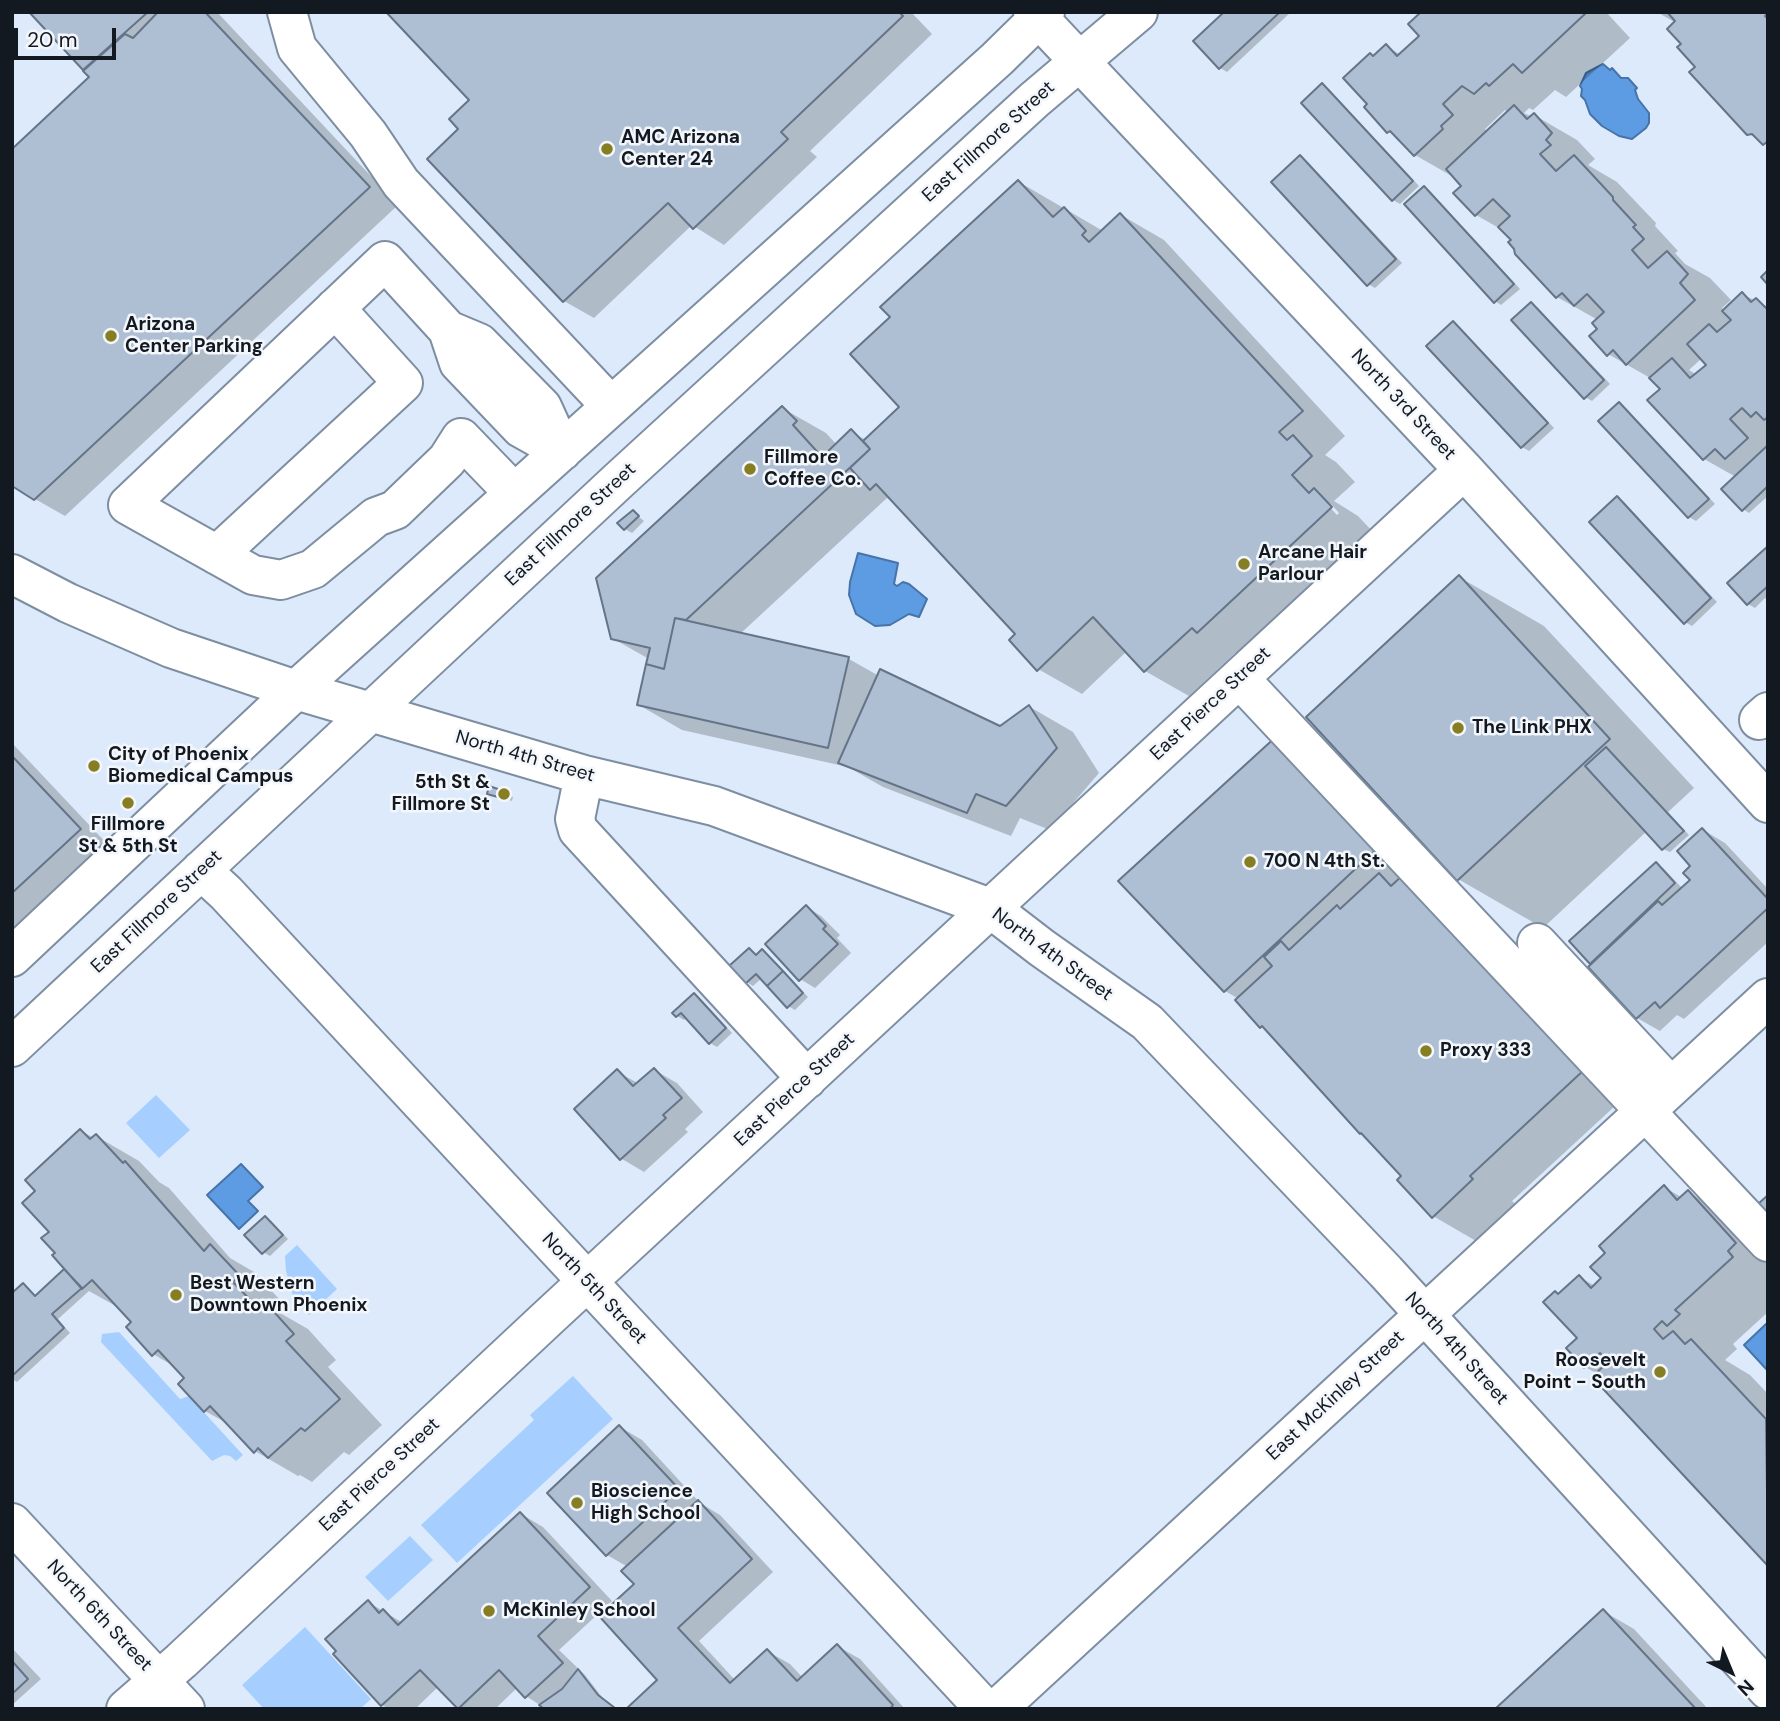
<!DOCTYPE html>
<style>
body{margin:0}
#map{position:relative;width:1780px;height:1721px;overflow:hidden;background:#dceafb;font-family:"DM Sans",sans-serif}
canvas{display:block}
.frame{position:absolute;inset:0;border:14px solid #131920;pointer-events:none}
.north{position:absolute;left:1696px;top:1637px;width:70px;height:70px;-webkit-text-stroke:5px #f3f6fb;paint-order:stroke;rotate:137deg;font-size:19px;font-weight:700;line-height:28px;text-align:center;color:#131920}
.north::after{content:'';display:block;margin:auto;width:24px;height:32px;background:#131920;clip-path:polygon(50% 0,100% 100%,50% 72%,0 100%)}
.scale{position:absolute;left:14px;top:28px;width:102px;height:32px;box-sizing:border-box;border:4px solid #131920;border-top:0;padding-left:9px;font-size:21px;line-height:24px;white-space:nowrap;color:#131920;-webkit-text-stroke:5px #f3f6fb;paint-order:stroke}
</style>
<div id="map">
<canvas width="1780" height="1721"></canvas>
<div class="frame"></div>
<div class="north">N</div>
<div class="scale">20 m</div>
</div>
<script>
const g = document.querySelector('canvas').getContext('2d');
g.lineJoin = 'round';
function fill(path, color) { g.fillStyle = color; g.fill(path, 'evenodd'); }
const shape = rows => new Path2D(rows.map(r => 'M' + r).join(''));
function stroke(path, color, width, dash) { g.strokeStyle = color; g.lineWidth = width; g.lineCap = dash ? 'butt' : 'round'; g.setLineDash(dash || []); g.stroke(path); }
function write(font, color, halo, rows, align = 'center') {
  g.font = font + ' "DM Sans",sans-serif'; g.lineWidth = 5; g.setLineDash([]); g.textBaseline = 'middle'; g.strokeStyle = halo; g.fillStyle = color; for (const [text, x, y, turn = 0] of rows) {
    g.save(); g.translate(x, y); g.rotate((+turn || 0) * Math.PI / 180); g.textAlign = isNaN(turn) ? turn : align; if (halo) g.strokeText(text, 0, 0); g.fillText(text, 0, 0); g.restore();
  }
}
fill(shape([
 [156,1095,190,1130,159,1158,126,1123],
 [297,1245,337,1289,309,1315,293,1296,286,1271,285,1256],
 [119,1332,180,1399,189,1396,243,1455,236,1461,230,1456,224,1455,212,1461,101,1342,102,1334],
 [573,1376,613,1419,457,1563,421,1525,534,1420,530,1415],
 [410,1536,433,1560,388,1601,365,1577],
 [305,1627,371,1699,360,1709,264,1709,242,1685]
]), '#a6cfff');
const water = shape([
 [1603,64,1610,70,1612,68,1621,78,1628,78,1637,88,1635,90,1638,99,1649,113,1649,123,1646,128,1632,139,1619,136,1602,126,1590,114,1585,100,1581,96,1582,89,1580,86,1586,73,1603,64],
 [858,553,898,563,894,584,897,586,903,582,909,584,927,599,919,617,909,614,890,625,875,626,856,614,849,595,850,582,858,553],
 [241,1164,263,1187,248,1201,258,1211,239,1229,207,1195,241,1164],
 [1766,1324,1768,1326,1768,1371,1744,1345,1766,1324]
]);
fill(water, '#5d9be3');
stroke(water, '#4774a8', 2);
fill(shape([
 [31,12,217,12,398,205,65,516,35,499,92,77],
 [388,12,911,12,932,34,810,151,817,157,724,245,692,225,594,318,564,301,429,159,460,129,471,100],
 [1226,12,1291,12,1227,72,1220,68,1195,41],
 [1424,12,1606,12,1630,38,1566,97,1555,90,1533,110,1529,108,1524,113,1532,117,1534,115,1577,140,1595,159,1588,165,1617,182,1656,223,1655,226,1678,251,1675,253,1685,264,1710,278,1731,300,1722,308,1724,311,1742,294,1768,307,1768,496,1749,513,1743,509,1736,477,1704,459,1662,389,1652,379,1608,354,1598,320,1557,297,1506,232,1476,215,1456,193,1464,186,1457,179,1415,155,1398,137,1389,132,1369,104,1374,57,1386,46,1401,55,1421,36],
 [1505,110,1509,113,1488,132,1485,129],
 [1702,358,1708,365,1697,375,1689,370],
 [1657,12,1768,12,1768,146,1748,133,1698,67,1683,44,1676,23],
 [1322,85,1329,89,1419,186,1400,204,1393,200],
 [1300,157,1307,161,1402,263,1375,288,1368,284],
 [1019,182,1103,231,1121,215,1164,240,1345,436,1325,455,1336,462,1355,482,1334,501,1358,516,1374,533,1241,656,1235,653,1189,696,1145,671,1127,651,1082,694,1038,669,1017,634,896,503,887,498,740,634,849,659,879,676,1000,728,1030,707,1073,732,1099,773,1050,830,1020,818,1011,836,883,787,848,767,682,730,639,705,649,659,612,638,782,408,826,433,837,445,851,432,866,440,902,407,892,317],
 [1323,500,1331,504,1339,513,1337,515],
 [1424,188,1431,192,1520,289,1501,305,1495,301],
 [1531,304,1538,308,1610,384,1592,401,1585,397],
 [1453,323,1460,327,1554,428,1529,451,1522,447,1428,346],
 [1619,404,1626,408,1715,504,1696,521,1689,517,1600,421],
 [1617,499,1624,502,1717,602,1692,626,1685,622],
 [633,512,644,521,632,533,625,529],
 [1768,549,1768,601,1765,598,1755,608,1748,604],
 [1459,577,1544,626,1694,788,1668,812,1689,835,1670,852,1663,849,1647,831,1543,928,1458,879],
 [1279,736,1627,1095,1512,1201,1516,1205,1476,1241,1433,1216,1404,1176,1361,1133,1268,1030,1261,1026,1239,999,1225,991],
 [12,743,110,847,12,938],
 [489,793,506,793,513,797,512,801],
 [1703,830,1725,843,1768,889,1768,942,1684,1019,1677,1015,1660,1031,1637,1018,1590,967,1593,964,1591,963,1656,864,1663,868,1683,889,1692,880,1693,866],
 [806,907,821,916,840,935,837,938,851,953,815,988,800,979],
 [749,950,758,956,763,952,769,956,808,997,795,1010,788,1006,762,978,753,986,747,982],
 [694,995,701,999,732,1033,717,1047,710,1043,687,1017,684,1020,677,1016],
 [654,1070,677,1083,703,1112,685,1129,688,1132,644,1172,622,1159,576,1109,617,1072,638,1083],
 [81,1131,94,1138,96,1136,139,1161,159,1182,169,1188,230,1258,254,1272,282,1302,275,1308,280,1313,308,1329,336,1360,328,1367,382,1425,349,1455,344,1452,312,1482,300,1475,298,1476,255,1451,232,1426,205,1411,187,1378,177,1368,153,1354,134,1322,121,1309,89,1291,58,1319,70,1333,17,1382,12,1379,12,1295,23,1285,37,1297,64,1271,72,1275,57,1253,38,1191],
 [1664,1187,1681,1197,1688,1192,1747,1226,1768,1249,1768,1312,1733,1344,1737,1349,1725,1360,1750,1375,1768,1394,1768,1563,1598,1374,1585,1367,1580,1338,1559,1296,1579,1277,1595,1286,1603,1279,1608,1253],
 [265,1218,272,1222,288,1239,270,1256,263,1252],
 [620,1427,642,1440,700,1503,720,1515,773,1572,699,1641,735,1680,767,1651,790,1664,803,1678,837,1646,860,1659,905,1709,629,1709,660,1680,636,1584,628,1567,607,1555],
 [521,1514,543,1527,612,1601,559,1650,585,1675,605,1701,615,1709,546,1709,526,1696,518,1687,495,1709,458,1709,438,1687,415,1709,389,1709,382,1705,368,1602,403,1623],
 [1603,1611,1634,1629,1708,1709,1497,1709],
 [12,1648,41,1679,12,1705]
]), '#0003');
const building = shape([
 [29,12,148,12,83,70,29,12],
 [158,12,205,12,370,187,34,500,12,486,12,149,89,77,83,71,125,34,133,38,158,12],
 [386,12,899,12,903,16,781,132,788,139,693,229,668,203,563,302,427,159,458,129,449,119,469,100,386,12],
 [1224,12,1280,12,1219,69,1193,41,1224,12],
 [1421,12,1587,12,1522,73,1513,64,1489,86,1486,83,1474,94,1462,86,1443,104,1453,115,1441,126,1443,129,1414,156,1390,131,1387,133,1364,107,1367,104,1343,78,1370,53,1373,56,1386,44,1397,56,1419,36,1408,24,1421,12],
 [1667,12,1768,12,1765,16,1768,19,1768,141,1763,145,1752,134,1747,135,1689,72,1695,67,1677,47,1681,44,1667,29,1675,21,1667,12],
 [1322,83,1413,181,1392,201,1301,103,1322,83],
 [1514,105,1527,119,1534,113,1552,133,1546,140,1551,145,1540,154,1556,171,1574,155,1613,197,1613,200,1636,225,1633,227,1644,239,1632,250,1648,268,1667,251,1688,274,1680,283,1695,300,1626,365,1613,350,1607,356,1589,336,1597,329,1592,323,1604,312,1587,294,1574,306,1562,293,1556,298,1515,254,1514,249,1508,242,1511,240,1498,227,1510,216,1493,199,1475,216,1453,193,1461,186,1446,169,1514,105],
 [1300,155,1396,259,1367,286,1271,182,1300,155],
 [1018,180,1053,217,1064,207,1086,231,1082,235,1089,242,1120,213,1303,411,1279,432,1287,440,1293,435,1312,456,1292,475,1309,493,1314,488,1332,507,1197,633,1192,628,1144,672,1093,617,1037,671,1009,640,1015,634,876,484,870,490,850,468,870,449,863,441,899,407,850,354,890,317,880,307,1018,180],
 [1424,186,1514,284,1494,303,1404,204,1424,186],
 [1768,270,1768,285,1761,277,1768,270],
 [1742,292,1751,302,1756,298,1766,308,1768,306,1768,417,1764,420,1756,412,1751,417,1742,408,1730,419,1748,438,1725,459,1715,449,1703,460,1647,400,1660,389,1649,378,1672,358,1690,378,1706,365,1687,344,1709,324,1717,332,1731,320,1722,311,1742,292],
 [1531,302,1604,380,1584,399,1511,320,1531,302],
 [1453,321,1548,423,1521,448,1426,346,1453,321],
 [1619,402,1709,499,1688,518,1598,421,1619,402],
 [782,406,797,421,793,425,822,457,851,429,870,449,686,620,675,618,664,669,646,664,650,648,611,639,596,578,782,406],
 [1768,445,1768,486,1742,511,1721,489,1768,445],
 [1617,496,1711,598,1684,624,1589,522,1617,496],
 [633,510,639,516,624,530,617,523,633,510],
 [1768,546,1768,586,1747,605,1727,583,1768,546],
 [1459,575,1610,739,1457,881,1306,717,1459,575],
 [675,618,849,657,828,748,637,705,646,664,664,669,675,618],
 [880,669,1000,726,1029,705,1057,748,1006,806,976,794,967,813,838,763,880,669],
 [1279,734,1382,844,1224,992,1118,881,1279,734],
 [1606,747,1684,831,1662,850,1585,766,1606,747],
 [12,756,81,829,12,893,12,756],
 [489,786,507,792,505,799,487,794,489,786],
 [1702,828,1768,899,1768,908,1660,1008,1655,1002,1636,1019,1588,967,1658,901,1662,905,1690,880,1683,873,1690,866,1677,851,1702,828],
 [1656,862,1675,883,1590,964,1569,941,1656,862],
 [1379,873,1391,886,1404,874,1585,1069,1470,1176,1473,1179,1432,1218,1397,1180,1401,1176,1361,1133,1360,1134,1262,1026,1260,1028,1235,1000,1272,966,1264,957,1281,941,1289,950,1337,905,1340,909,1379,873],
 [806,905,826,926,823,929,838,944,799,981,765,944,806,905],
 [749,948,756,955,762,949,783,971,767,986,756,974,745,984,729,966,749,948],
 [783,971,803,993,787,1008,767,986,783,971],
 [694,993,726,1028,709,1044,681,1013,676,1017,672,1013,694,993],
 [654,1068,682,1098,663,1115,666,1118,620,1160,574,1109,617,1069,633,1086,654,1068],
 [80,1129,90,1139,96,1134,123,1163,125,1161,204,1251,210,1244,240,1276,233,1282,258,1308,265,1302,294,1334,286,1341,340,1399,305,1431,301,1428,268,1458,258,1448,254,1453,210,1406,204,1412,178,1384,184,1378,158,1350,152,1356,126,1327,131,1322,92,1280,82,1289,52,1255,55,1253,41,1238,49,1232,22,1203,35,1191,25,1180,80,1129],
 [1664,1185,1677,1200,1688,1190,1736,1243,1728,1251,1733,1257,1675,1310,1680,1314,1667,1326,1662,1321,1654,1329,1663,1339,1673,1331,1685,1344,1691,1339,1766,1419,1768,1566,1592,1377,1608,1362,1600,1353,1584,1368,1566,1348,1577,1338,1543,1302,1555,1291,1558,1294,1579,1275,1591,1288,1601,1278,1590,1267,1605,1253,1599,1246,1664,1185],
 [1768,1195,1768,1215,1758,1204,1768,1195],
 [265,1216,283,1235,262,1254,244,1235,265,1216],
 [64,1269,82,1288,52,1314,64,1328,12,1376,12,1293,23,1283,35,1296,64,1269],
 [619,1425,679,1489,606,1556,547,1493,619,1425],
 [698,1500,752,1559,678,1628,730,1683,767,1649,797,1681,837,1644,893,1705,890,1709,626,1709,657,1680,599,1616,634,1584,621,1571,698,1500],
 [520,1512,590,1587,538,1636,563,1663,525,1698,499,1670,458,1709,420,1670,381,1706,333,1654,336,1651,325,1639,368,1600,379,1613,383,1609,398,1625,520,1512],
 [1603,1609,1696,1709,1495,1709,1603,1609],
 [12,1661,28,1679,12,1694,12,1661],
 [578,1669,598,1695,615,1708,544,1709,539,1705,562,1689,578,1669]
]);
fill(building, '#aebfd4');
stroke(building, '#657487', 2);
const minor = shape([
 [287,12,297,48,368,134,401,183,610,405],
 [1033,12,1464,470,1768,803],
 [448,330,479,343,542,407,562,451],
 [461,438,447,460,395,510,376,517,313,569,281,580,253,575,128,505,385,261,448,330,459,363,521,428,562,451],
 [461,438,514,493],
 [217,555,403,383,335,308],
 [12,574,68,603,171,648,296,690,584,775,714,806,990,908,1042,948,1147,1022,1386,1272,1768,1690],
 [1239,678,1768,1242],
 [1759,720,1768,712],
 [584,775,575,819,578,830,807,1079],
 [201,870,226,893,985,1709],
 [1537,943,1671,1087],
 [12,957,296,690,997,59,1045,12],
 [12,1047,617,482,1034,100,1138,12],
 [12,1523,185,1709],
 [126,1709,181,1661,551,1315,1464,470],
 [997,1709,1768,998]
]);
stroke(minor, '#7e8ea1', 42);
stroke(minor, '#fff', 38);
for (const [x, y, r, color] of [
 [607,149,7,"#877e24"],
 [111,336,7,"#877e24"],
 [750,469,7,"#877e24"],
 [1244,564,7,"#877e24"],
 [1458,728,7,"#877e24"],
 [94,766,7,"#877e24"],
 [504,794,7,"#877e24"],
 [128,803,7,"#877e24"],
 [1250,862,7,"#877e24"],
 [1426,1051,7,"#877e24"],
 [176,1295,7,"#877e24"],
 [1660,1372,7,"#877e24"],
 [577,1503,7,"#877e24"],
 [489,1611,7,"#877e24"]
]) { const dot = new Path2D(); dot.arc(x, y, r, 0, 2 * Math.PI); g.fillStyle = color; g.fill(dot); stroke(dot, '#f3f6fb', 2.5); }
write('bold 19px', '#131920', '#f3f6fb', [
 ["AMC Arizona",621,138],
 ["Center 24",621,160],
 ["Arizona",125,325],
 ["Center Parking",125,347],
 ["Fillmore",764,458],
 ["Coffee Co.",764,480],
 ["Arcane Hair",1258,553],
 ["Parlour",1258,575],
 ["The Link PHX",1472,728],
 ["City of Phoenix",108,755],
 ["Biomedical Campus",108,777],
 ["5th St &",490,783,"right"],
 ["Fillmore St",490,805,"right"],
 ["Fillmore",128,825,"center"],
 ["St & 5th St",128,847,"center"],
 ["700 N 4th St.",1264,862],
 ["Proxy 333",1440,1051],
 ["Best Western",190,1284],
 ["Downtown Phoenix",190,1306],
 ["Roosevelt",1646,1361,"right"],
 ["Point - South",1646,1383,"right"],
 ["Bioscience",591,1492],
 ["High School",591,1514],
 ["McKinley School",503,1611]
], 'left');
write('19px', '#131920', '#f3f6fb', [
 ["East Fillmore Street",989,142,-42],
 ["North 3rd Street",1403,405,47],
 ["East Fillmore Street",571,525,-43],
 ["East Pierce Street",1211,704,-43],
 ["North 4th Street",525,757,16],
 ["East Fillmore Street",157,912,-43],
 ["North 4th Street",1052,955,36],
 ["East Pierce Street",795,1090,-43],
 ["North 5th Street",594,1289,47],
 ["North 4th Street",1456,1349,48],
 ["East McKinley Street",1336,1396,-43],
 ["East Pierce Street",380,1475,-43],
 ["North 6th Street",99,1616,47]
]);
</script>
